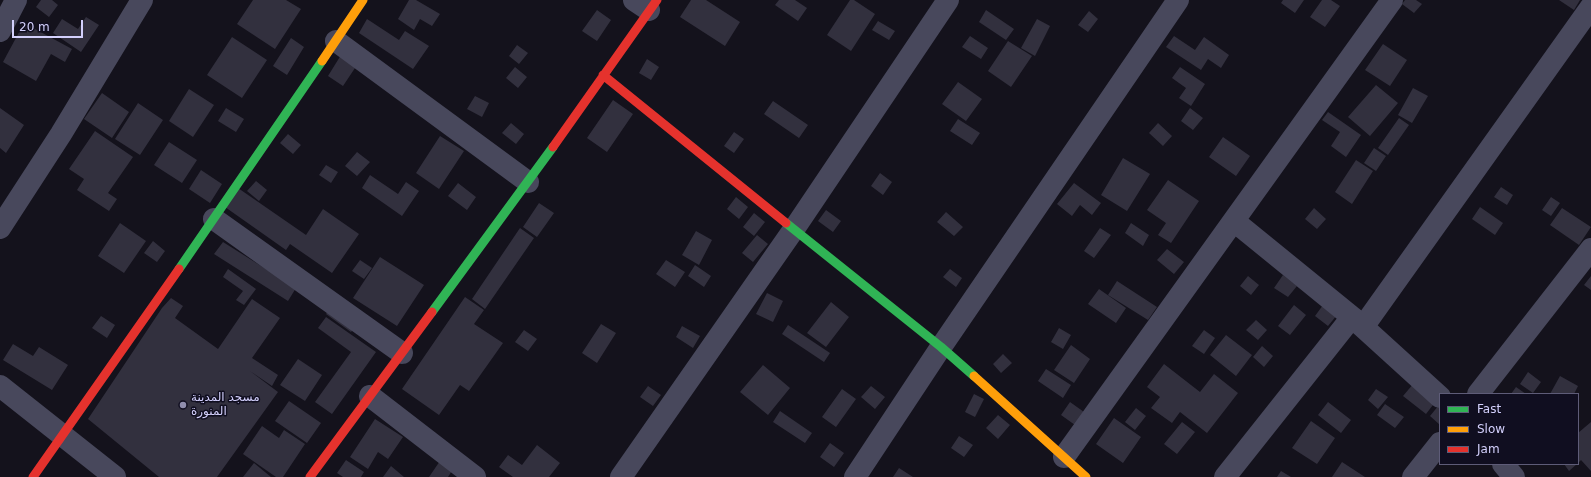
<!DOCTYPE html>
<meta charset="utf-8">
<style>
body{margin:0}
#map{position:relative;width:1591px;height:477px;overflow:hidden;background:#14121c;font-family:"DejaVu Sans",sans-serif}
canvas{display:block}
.legend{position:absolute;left:1439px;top:393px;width:140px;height:72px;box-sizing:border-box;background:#100e20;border:1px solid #5e5c78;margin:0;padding:5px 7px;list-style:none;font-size:12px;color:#d3d0fc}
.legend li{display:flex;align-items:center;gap:8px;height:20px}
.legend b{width:20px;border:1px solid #5e5c78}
.scale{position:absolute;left:12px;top:20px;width:71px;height:18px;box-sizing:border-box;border:2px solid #d3d0fc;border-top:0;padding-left:5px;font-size:12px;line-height:14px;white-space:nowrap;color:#d3d0fc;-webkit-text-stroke:3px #100e20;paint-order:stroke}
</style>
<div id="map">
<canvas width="1591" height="477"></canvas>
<ul class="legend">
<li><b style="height:5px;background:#30b455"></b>Fast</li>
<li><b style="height:5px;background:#ff9f0a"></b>Slow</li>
<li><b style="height:5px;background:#e5322d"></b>Jam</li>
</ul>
<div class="scale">20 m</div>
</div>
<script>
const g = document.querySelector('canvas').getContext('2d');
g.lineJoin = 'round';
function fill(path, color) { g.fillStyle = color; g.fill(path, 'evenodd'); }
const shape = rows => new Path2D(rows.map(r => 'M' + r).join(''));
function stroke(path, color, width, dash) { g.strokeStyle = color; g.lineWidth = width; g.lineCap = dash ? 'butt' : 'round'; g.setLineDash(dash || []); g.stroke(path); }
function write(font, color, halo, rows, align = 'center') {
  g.font = font + ' "DejaVu Sans","Noto Sans Arabic",sans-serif'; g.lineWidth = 3; g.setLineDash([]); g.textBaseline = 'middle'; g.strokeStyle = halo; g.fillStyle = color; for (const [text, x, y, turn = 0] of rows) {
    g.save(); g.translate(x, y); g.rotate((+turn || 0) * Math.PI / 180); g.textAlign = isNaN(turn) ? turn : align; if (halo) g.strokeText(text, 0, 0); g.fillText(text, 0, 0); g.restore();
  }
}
fill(shape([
 [41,0,52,0,58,5,49,17,36,7],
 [253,0,286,0,301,9,275,49,237,24],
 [409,0,416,0,440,14,432,26,420,19,414,30,398,19],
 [691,0,706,0,740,22,725,46,680,17],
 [779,0,795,0,807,8,798,21,775,5],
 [850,0,854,0,875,14,851,51,827,35],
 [1283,0,1304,0,1295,13,1281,3],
 [1322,0,1331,0,1340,6,1325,27,1310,17],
 [1405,0,1416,0,1422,4,1414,13,1402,4],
 [1559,0,1580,0,1574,10],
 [597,10,611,20,597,41,582,31],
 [986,10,1014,29,1006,40,979,22],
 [1089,11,1098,19,1088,32,1078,25],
 [86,17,99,25,81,52,53,33,62,19,78,29],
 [367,19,399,40,405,31,429,46,413,69,359,33],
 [1037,19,1050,26,1035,56,1021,48],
 [878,21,895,31,889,40,872,30],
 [24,23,72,49,65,62,51,54,36,81,3,62],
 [970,36,988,48,981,59,962,47],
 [1174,36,1195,50,1204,37,1229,55,1221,68,1208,59,1201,70,1166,47],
 [232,37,267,60,242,98,207,75],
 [291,38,304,47,287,75,273,66],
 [1008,41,1032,56,1011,87,988,71],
 [1383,44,1407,60,1390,86,1365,70],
 [517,45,528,53,519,64,509,56],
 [341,55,357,65,343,86,328,76],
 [647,59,659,67,651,80,639,73],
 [515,67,527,77,518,88,506,78],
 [1180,67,1205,84,1191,106,1179,98,1186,88,1172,78],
 [958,82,982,99,966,121,942,104],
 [1376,85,1398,103,1370,136,1348,117],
 [1413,88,1428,96,1412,123,1398,115],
 [189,89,214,105,193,137,169,121],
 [102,93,129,112,112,138,84,119],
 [475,96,489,103,482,117,467,109],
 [613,100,633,114,607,152,587,138],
 [773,101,808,125,799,138,764,114],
 [138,103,163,120,140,155,115,139],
 [0,108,24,125,6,153,0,148],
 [226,108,244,119,236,132,218,121],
 [1190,108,1203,118,1193,130,1181,121],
 [1328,112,1361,135,1346,157,1331,146,1340,132,1322,120],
 [1399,118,1409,125,1388,155,1378,148],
 [958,119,980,133,972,145,950,131],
 [511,123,524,134,516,144,502,133],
 [1158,123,1172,136,1163,146,1149,133],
 [95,131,133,157,108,193,117,199,109,211,77,190,84,179,69,169],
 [734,132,744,139,734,153,724,146],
 [288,134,301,145,293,154,280,143],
 [440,136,464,151,439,189,416,173],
 [1223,137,1250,156,1236,176,1209,157],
 [169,142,197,160,182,183,154,165],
 [1374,148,1386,156,1376,171,1364,163],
 [357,152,370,162,357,176,345,166],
 [1123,158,1150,174,1127,211,1101,195],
 [1356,160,1373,171,1352,204,1335,192],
 [326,165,338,172,331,183,319,175],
 [201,170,222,184,210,203,189,189],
 [880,173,892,182,883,195,871,186],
 [370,175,398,194,406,182,419,191,402,216,362,188],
 [1168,180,1199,201,1171,243,1158,235,1166,223,1147,210],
 [256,181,267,190,259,201,247,191],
 [458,183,476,197,467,210,448,196],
 [1074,183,1101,203,1092,215,1080,205,1072,216,1057,204],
 [1501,187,1513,195,1507,205,1494,197],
 [238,188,306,235,323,209,359,234,332,273,290,244,286,250,225,207],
 [736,197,748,207,739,219,727,209],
 [1551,197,1560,203,1551,216,1542,210],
 [539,203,554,213,537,237,523,227],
 [1480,207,1503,223,1495,235,1472,219],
 [1314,208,1326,219,1317,229,1305,219],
 [1562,208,1591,227,1579,245,1550,225],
 [826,210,841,221,833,232,818,221],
 [946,212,963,227,954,236,937,222],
 [754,213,765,222,754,236,743,227],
 [120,223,146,241,124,273,98,256],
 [1131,223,1149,235,1143,246,1125,233],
 [520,228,534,238,485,309,472,299],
 [1100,228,1111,235,1094,258,1084,251],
 [696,231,712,240,699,265,682,255],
 [757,235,768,244,753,262,742,253],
 [153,241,165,251,157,262,144,253],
 [223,242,296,288,288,301,214,254],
 [1167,249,1184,262,1174,274,1157,260],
 [380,257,424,285,397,326,353,298],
 [360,260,372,268,364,279,352,271],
 [666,260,685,272,675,287,656,274],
 [695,265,711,276,704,287,688,276],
 [228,269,256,289,244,305,236,300,243,291,223,277],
 [950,269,962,278,956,287,943,277],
 [1283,275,1297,286,1288,297,1274,288],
 [1248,276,1259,285,1251,295,1240,286],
 [1591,276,1591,290,1584,285],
 [1117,281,1157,307,1148,320,1108,295],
 [1099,289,1126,308,1116,323,1088,304],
 [767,293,783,301,773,322,756,314],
 [465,297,484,310,474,324,503,343,469,391,460,385,439,415,402,389],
 [171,298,183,306,175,318,218,349,252,299,280,318,252,358,278,375,272,386,250,371,278,392,217,477,159,477,88,419,162,308],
 [831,302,849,317,826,347,807,333],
 [1294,305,1306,315,1290,335,1278,326],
 [1323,305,1337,315,1328,326,1315,316],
 [332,306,357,324,351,332,326,314],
 [101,316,115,325,107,338,92,328],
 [326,317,376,352,332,414,315,402,351,352,318,328],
 [1256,320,1267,330,1258,340,1246,330],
 [601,324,616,333,597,363,582,353],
 [788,325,830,353,824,362,782,334],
 [682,326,700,336,693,348,676,337],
 [1059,328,1071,335,1063,349,1051,342],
 [524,330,537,339,528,351,515,342],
 [1204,330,1215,338,1204,354,1192,346],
 [1226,335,1252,355,1236,376,1210,355],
 [13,344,33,356,39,347,68,365,52,390,3,360],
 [1071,345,1090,359,1074,383,1054,370],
 [1262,346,1273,356,1264,367,1253,357],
 [1003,354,1012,363,1001,373,993,364],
 [298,359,322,375,305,401,280,385],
 [1164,364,1200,392,1214,374,1238,393,1207,433,1180,412,1172,423,1151,408,1160,397,1147,387],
 [763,365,790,388,768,415,740,392],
 [1046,369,1071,385,1063,398,1038,381],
 [1528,372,1541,382,1533,393,1520,384],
 [1560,376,1578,386,1574,394,1550,394],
 [1414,383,1436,401,1426,414,1403,396],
 [648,386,661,395,653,406,640,397],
 [871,386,885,397,875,409,861,397],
 [1516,387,1526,394,1511,394],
 [842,389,856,399,836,427,822,417],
 [1376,389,1388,397,1378,409,1368,400],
 [974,394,984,399,975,417,965,412],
 [289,401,321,423,307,443,275,421],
 [1070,402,1084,412,1075,425,1061,415],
 [1328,402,1351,420,1341,433,1318,415],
 [1385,404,1404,417,1395,428,1377,415],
 [1439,405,1440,406,1440,425,1430,416],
 [1136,408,1146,416,1135,430,1125,422],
 [780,411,812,433,805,443,773,422],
 [998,415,1010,425,998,439,986,428],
 [1114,418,1141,437,1123,463,1096,444],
 [375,419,403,437,388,459,378,452,368,469,350,457],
 [1311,421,1335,438,1317,464,1292,448],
 [1182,422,1195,432,1177,454,1164,444],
 [1591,422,1591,471,1581,460,1578,463,1578,433],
 [262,426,279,438,284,430,305,444,283,477,276,477,243,454],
 [959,436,973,445,964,457,951,448],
 [830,443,844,453,834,467,820,457],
 [537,445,560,463,549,477,513,477,499,467,508,455,522,465],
 [442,458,455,466,448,477,429,477],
 [346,460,364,472,361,477,343,477,337,473],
 [1342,462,1365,477,1332,477],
 [254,463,271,477,243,477],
 [1564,464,1577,464,1569,471],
 [391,466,404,477,383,477],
 [899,468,913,477,893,477],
 [1281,471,1291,477,1277,477]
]), '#32303e');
stroke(shape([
 [634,0,649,10],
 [0,31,16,0],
 [336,41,528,182],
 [214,219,402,353],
 [1234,221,1352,317,1440,397],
 [0,228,61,134,142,0],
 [1363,327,1591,7],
 [0,386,115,477],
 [1478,394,1591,249],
 [370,396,475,477],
 [1064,457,1392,0],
 [1503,464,1514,477],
 [621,477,794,229,948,0],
 [855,477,941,347,1178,0],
 [1225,477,1352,317],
 [1413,477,1440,443]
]), '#48485c', 22);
stroke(shape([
 [786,223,941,347,974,376],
 [179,269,322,61],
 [432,312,553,147]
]), '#30b455', 9);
stroke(shape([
 [322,61,363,0],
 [974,376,1086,477]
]), '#ff9f0a', 9);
stroke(shape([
 [603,75,786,223],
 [553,147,657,0],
 [33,477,179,269],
 [310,477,432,312]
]), '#e5322d', 9);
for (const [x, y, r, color] of [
 [183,405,4,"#908eae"]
]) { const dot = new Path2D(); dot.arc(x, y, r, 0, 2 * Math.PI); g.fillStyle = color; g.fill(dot); stroke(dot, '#100e20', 1.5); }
write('12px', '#d3d0fc', '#100e20', [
 ["مسجد المدينة",191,398],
 ["المنورة",191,412]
], 'left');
</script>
